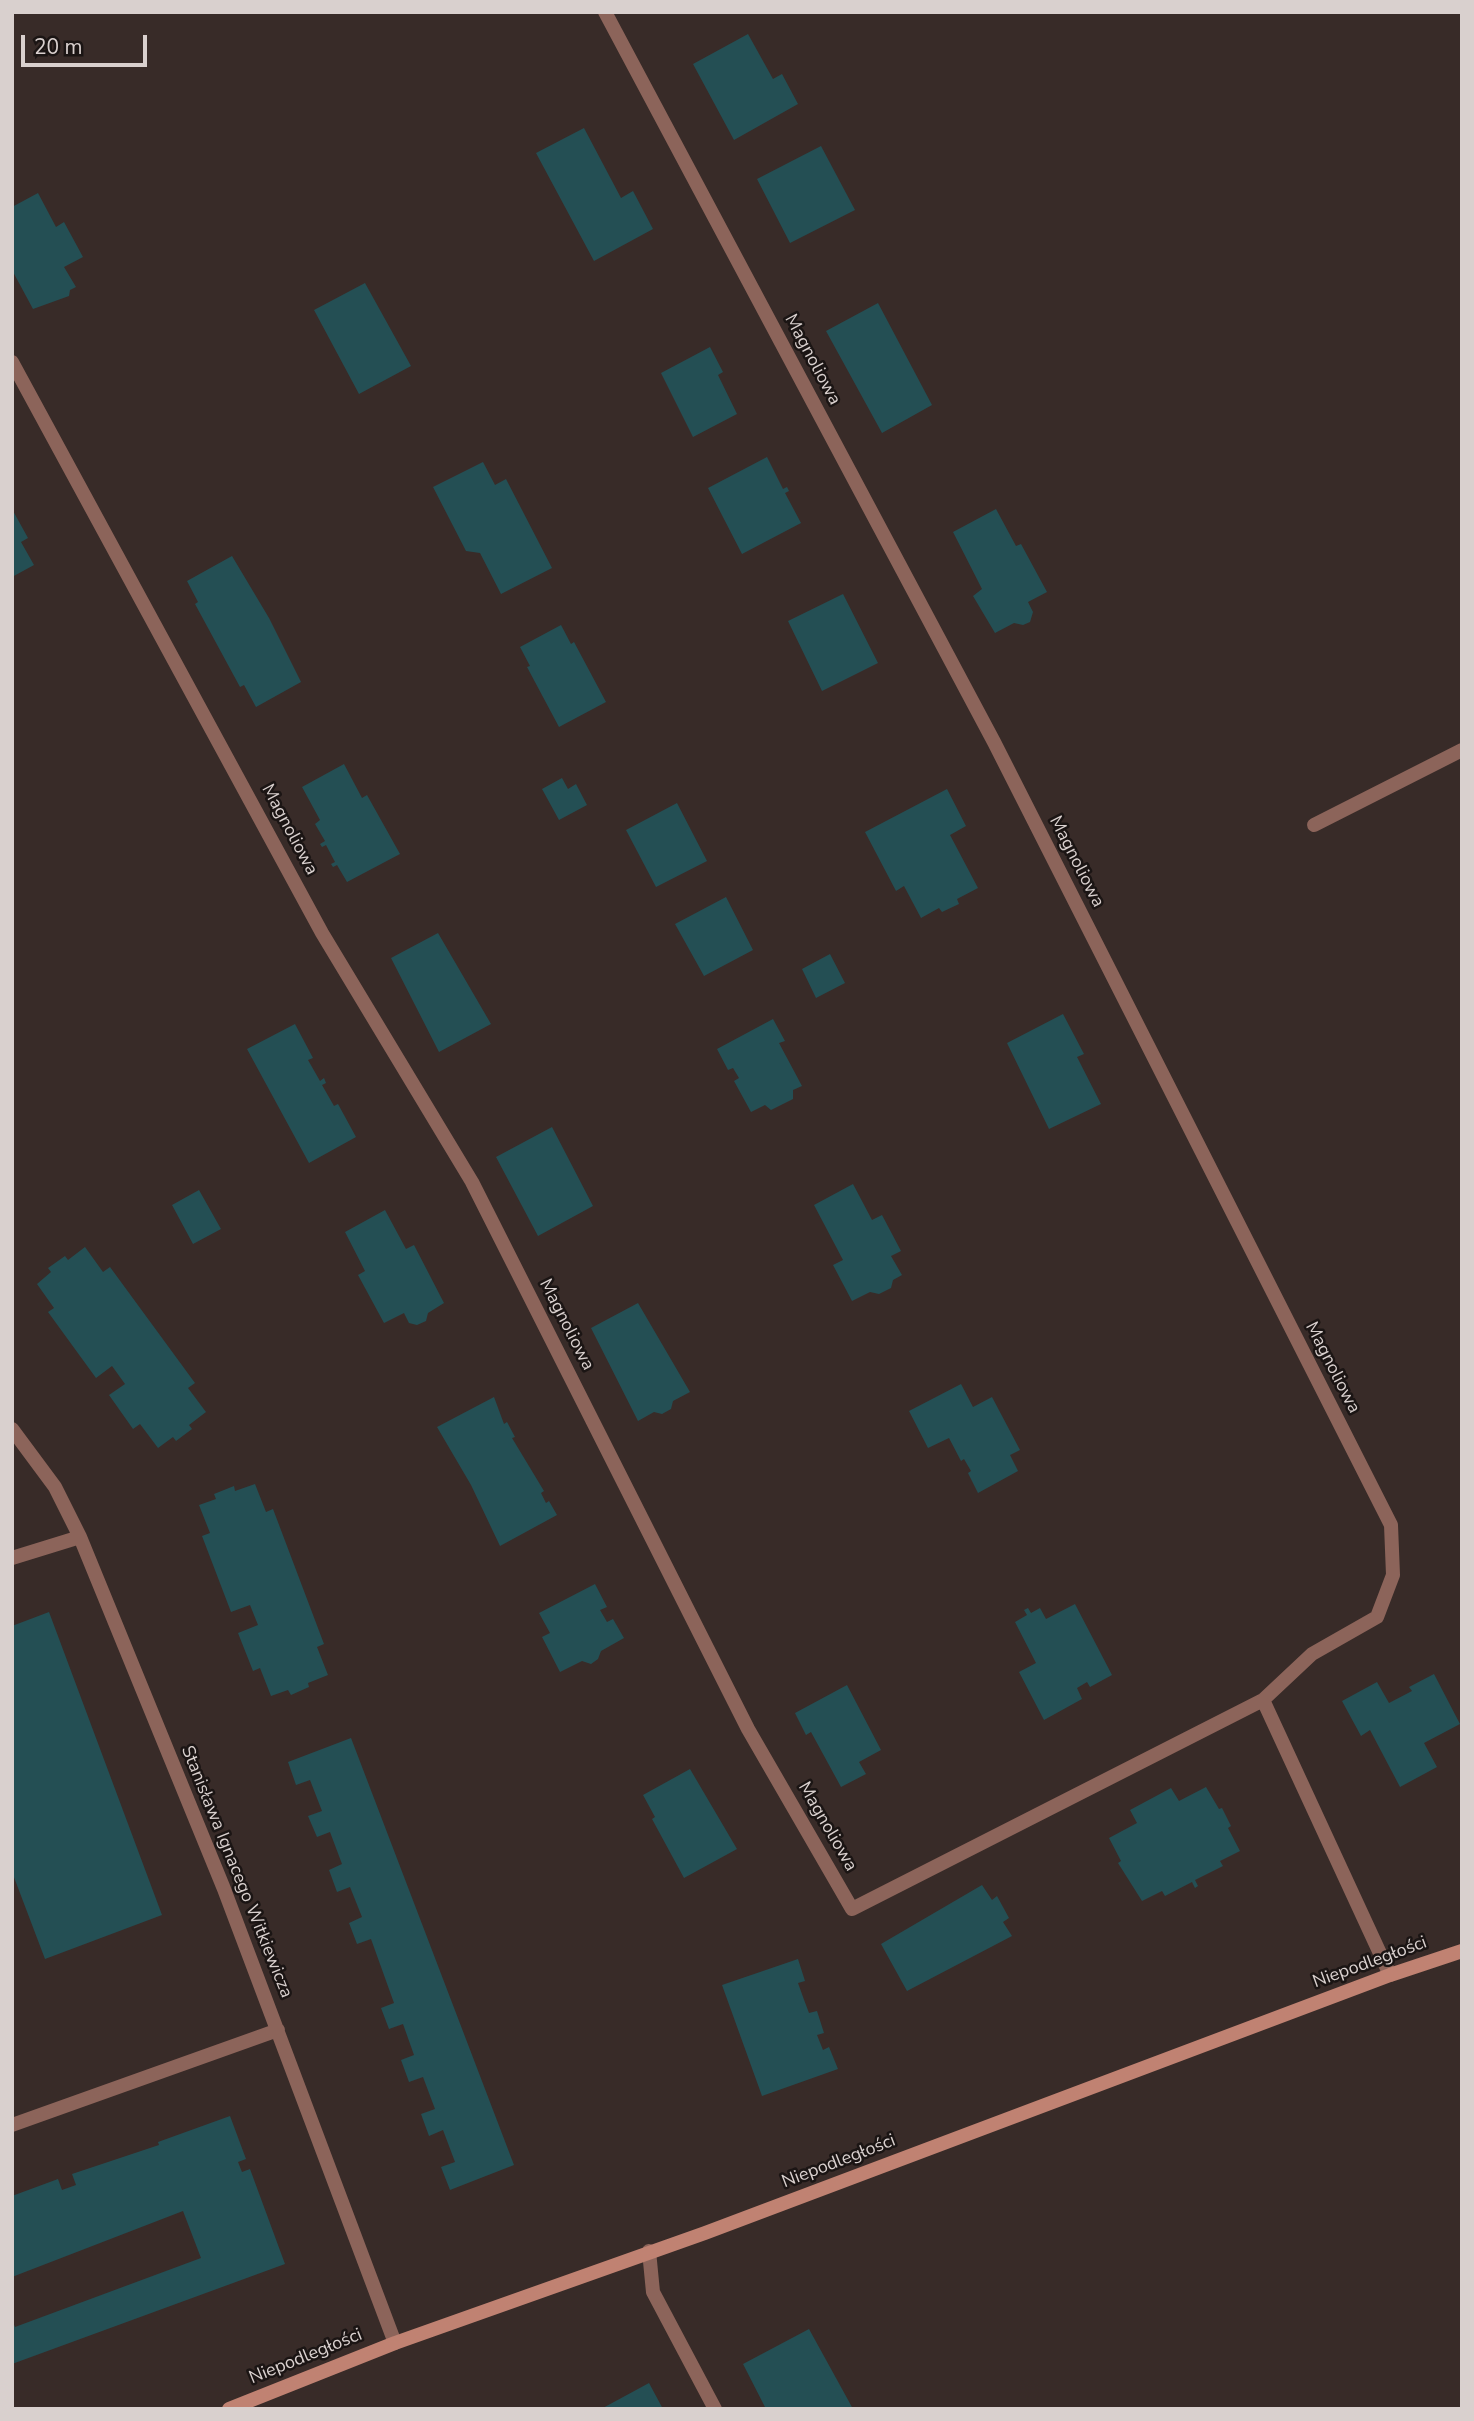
<!DOCTYPE html>
<meta charset="utf-8">
<style>
body{margin:0}
#map{position:relative;width:1474px;height:2421px;overflow:hidden;background:#382b28;font-family:"Nunito Sans",sans-serif}
canvas{display:block}
.frame{position:absolute;inset:0;border:14px solid #d9d0ce;pointer-events:none}
.scale{position:absolute;left:21px;top:35px;width:126px;height:32px;box-sizing:border-box;border:4px solid #d9d0ce;border-top:0;padding-left:9px;font-size:21px;line-height:24px;white-space:nowrap;color:#d9d0ce;-webkit-text-stroke:5px #1b1514;paint-order:stroke}
</style>
<div id="map">
<canvas width="1474" height="2421"></canvas>
<div class="frame"></div>
<div class="scale">20 m</div>
</div>
<script>
const g = document.querySelector('canvas').getContext('2d');
g.lineJoin = 'round';
function fill(path, color) { g.fillStyle = color; g.fill(path, 'evenodd'); }
const shape = rows => new Path2D(rows.map(r => 'M' + r).join(''));
function stroke(path, color, width, dash) { g.strokeStyle = color; g.lineWidth = width; g.lineCap = dash ? 'butt' : 'round'; g.setLineDash(dash || []); g.stroke(path); }
function write(font, color, halo, rows, align = 'center') {
  g.font = font + ' "Nunito Sans",sans-serif'; g.lineWidth = 5; g.setLineDash([]); g.textBaseline = 'middle'; g.strokeStyle = halo; g.fillStyle = color; for (const [text, x, y, turn = 0] of rows) {
    g.save(); g.translate(x, y); g.rotate((+turn || 0) * Math.PI / 180); g.textAlign = isNaN(turn) ? turn : align; if (halo) g.strokeText(text, 0, 0); g.fillText(text, 0, 0); g.restore();
  }
}
fill(shape([
 [748,34,773,79,782,74,798,104,734,140,693,64],
 [584,128,621,198,633,191,653,229,594,261,536,153],
 [821,146,855,210,790,243,757,179],
 [38,193,56,227,64,222,83,257,64,267,76,287,70,290,69,296,33,309,12,270,12,207],
 [365,283,411,366,359,394,314,310],
 [878,303,932,405,882,433,826,331],
 [710,347,723,372,718,375,737,414,693,437,661,373],
 [767,457,783,489,787,487,789,491,785,493,801,523,742,554,708,488],
 [483,462,495,485,506,479,552,568,501,594,480,553,466,551,433,487],
 [12,509,28,538,21,542,34,565,12,577],
 [996,509,1016,546,1021,544,1047,592,1028,602,1033,612,1030,622,1023,625,1014,623,995,633,973,596,982,589,953,532],
 [232,556,269,618,301,682,256,707,244,685,240,687,195,604,198,602,187,581],
 [843,594,878,663,822,691,788,621],
 [561,625,571,644,574,642,606,702,559,727,527,667,530,666,520,647],
 [344,764,362,798,367,795,400,854,347,882,337,865,333,867,331,864,335,862,326,845,322,847,320,844,325,841,315,824,320,820,302,787],
 [562,778,568,789,576,784,587,805,559,820,542,789],
 [947,789,966,826,950,835,978,888,957,899,959,904,942,912,939,908,921,918,904,886,896,891,865,832],
 [677,803,707,861,656,887,626,830],
 [726,897,753,950,704,976,675,924],
 [438,933,491,1024,439,1052,391,958],
 [830,954,845,983,816,998,802,969],
 [1063,1014,1084,1054,1077,1057,1101,1104,1049,1129,1007,1043],
 [773,1019,785,1041,779,1043,802,1086,793,1090,793,1099,771,1110,765,1105,751,1112,734,1081,739,1078,733,1068,728,1070,717,1049],
 [295,1024,313,1058,308,1060,320,1081,324,1078,326,1083,322,1085,334,1106,338,1104,356,1137,309,1163,247,1049],
 [552,1127,593,1206,538,1236,496,1157],
 [853,1184,872,1220,882,1215,901,1251,891,1256,902,1275,893,1280,891,1288,879,1294,870,1292,852,1301,833,1265,843,1260,814,1205],
 [199,1190,221,1229,193,1244,172,1205],
 [385,1210,406,1249,414,1245,444,1303,428,1313,426,1321,417,1325,409,1323,404,1313,384,1323,358,1275,365,1271,345,1232],
 [85,1247,103,1272,110,1267,195,1383,188,1388,206,1412,189,1425,192,1429,176,1441,173,1437,158,1448,140,1424,133,1429,109,1395,125,1384,112,1366,96,1378,48,1312,54,1308,37,1284,51,1272,48,1268,65,1256,68,1260],
 [638,1303,690,1392,673,1401,671,1409,662,1414,654,1412,638,1421,591,1328],
 [961,1384,973,1407,992,1397,1020,1450,1010,1455,1018,1471,978,1493,968,1473,971,1471,964,1459,961,1461,949,1438,928,1448,909,1411],
 [494,1397,504,1424,507,1422,515,1437,512,1438,544,1491,541,1493,546,1503,549,1501,557,1515,500,1546,471,1485,437,1427],
 [255,1484,266,1512,273,1509,324,1644,317,1647,328,1675,308,1683,309,1687,291,1695,288,1690,271,1696,260,1668,253,1671,238,1633,258,1625,250,1605,231,1612,202,1536,210,1533,199,1505,216,1499,214,1494,234,1486,235,1491],
 [595,1584,607,1607,600,1610,607,1622,613,1619,624,1638,601,1651,598,1659,591,1664,582,1661,560,1672,542,1637,550,1633,539,1613],
 [1075,1604,1112,1675,1090,1687,1087,1682,1077,1688,1082,1699,1044,1720,1019,1672,1036,1663,1015,1622,1027,1615,1024,1610,1028,1608,1031,1613,1040,1608,1046,1619],
 [49,1612,162,1915,45,1959,12,1872,12,1626],
 [1434,1674,1460,1724,1424,1743,1437,1767,1400,1787,1370,1730,1361,1736,1342,1701,1377,1682,1389,1703,1412,1691,1409,1687],
 [847,1685,881,1750,859,1762,866,1774,841,1787,811,1732,806,1735,795,1713],
 [351,1738,514,2165,450,2190,441,2167,455,2162,443,2130,429,2136,421,2114,435,2109,423,2077,409,2082,401,2060,414,2055,403,2024,389,2029,381,2008,394,2003,371,1939,357,1944,349,1923,362,1917,350,1887,337,1892,329,1870,342,1864,330,1832,317,1837,308,1816,322,1811,310,1780,296,1785,288,1762],
 [690,1769,737,1849,684,1878,652,1819,655,1817,643,1795],
 [1206,1787,1219,1809,1222,1808,1231,1826,1228,1828,1240,1851,1220,1861,1223,1866,1195,1880,1198,1886,1195,1888,1192,1882,1165,1896,1162,1891,1142,1901,1118,1863,1121,1861,1109,1838,1137,1823,1130,1810,1171,1788,1179,1801],
 [982,1885,992,1900,997,1896,1009,1918,1003,1922,1012,1936,907,1991,881,1944],
 [798,1959,805,1981,798,1983,803,1997,809,2013,817,2011,824,2033,817,2035,823,2050,829,2047,838,2069,762,2096,722,1985],
 [230,2116,246,2159,238,2162,242,2172,250,2169,285,2264,12,2364,12,2320,15,2327,201,2258,183,2211,12,2277,12,2196,58,2179,62,2190,76,2185,72,2174,159,2145,158,2142],
 [809,2329,847,2398,853,2409,766,2409,743,2364],
 [649,2383,663,2409,601,2409]
]), '#244f54');
stroke(shape([
 [649,2251,653,2292,715,2409]
]), '#8c645a', 14);
stroke(shape([
 [12,362,322,933,472,1182,748,1729,852,1909,1263,1700,1312,1654,1377,1617,1393,1575,1391,1525,994,742,605,12],
 [1314,825,1462,750],
 [12,1429,55,1487,80,1537,224,1889,395,2343],
 [12,1558,80,1537],
 [1263,1700,1390,1975],
 [12,2125,278,2030]
]), '#8c645a', 14);
stroke(shape([
 [229,2409,395,2343,705,2233,1390,1975,1462,1951]
]), '#c08272', 14);
write('18px', '#d9d0ce', '#1b1514', [
 ["Magnoliowa",812,360,62],
 ["Magnoliowa",289,830,62],
 ["Magnoliowa",1076,862,63],
 ["Magnoliowa",566,1325,63],
 ["Magnoliowa",1332,1368,63],
 ["Magnoliowa",827,1827,60],
 ["Stanisława Ignacego Witkiewicza",236,1872,68],
 ["Niepodległości",1370,1963,-20],
 ["Niepodległości",839,2162,-21],
 ["Niepodległości",306,2357,-22]
]);
</script>
